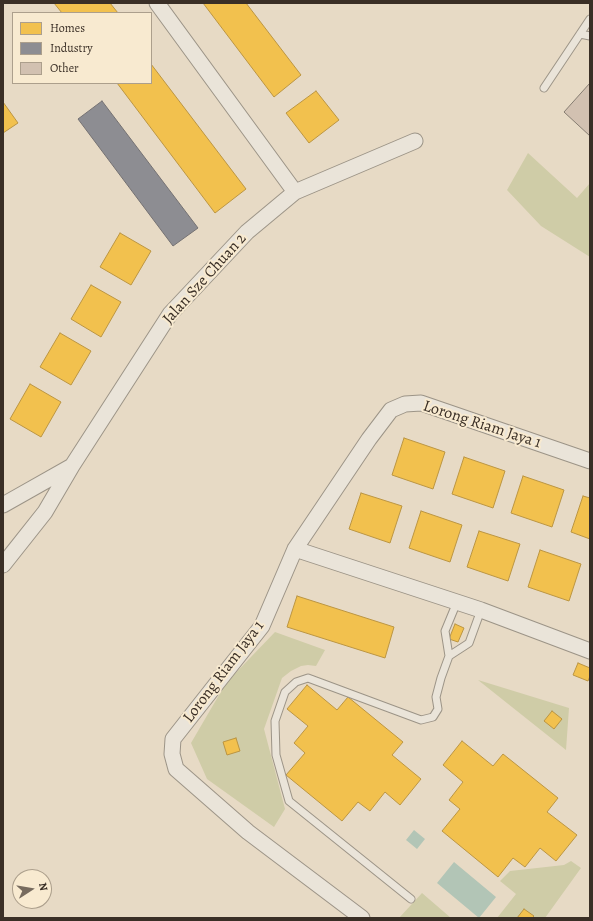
<!DOCTYPE html>
<style>
body{margin:0}
#map{position:relative;width:593px;height:921px;overflow:hidden;background:#e7dac5;font-family:Alegreya,serif}
canvas{display:block}
.frame{position:absolute;inset:0;border:4px solid #3a2f26;pointer-events:none}
.legend{position:absolute;left:12px;top:12px;width:140px;height:72px;box-sizing:border-box;background:#f8ead0;border:1px solid #ac9f8c;margin:0;padding:5px 7px;list-style:none;font-size:12px;color:#3a2f26}
.legend li{display:flex;align-items:center;gap:8px;height:20px}
.legend b{width:20px;border:1px solid #ac9f8c}
.north{position:absolute;left:12px;top:869px;width:40px;height:40px;box-sizing:border-box;background:#f8ead0;border:1px solid #ac9f8c;border-radius:50%;rotate:78deg;font-size:11px;font-weight:700;line-height:16px;text-align:center;color:#3a2f26}
.north::after{content:'';display:block;margin:auto;width:14px;height:18px;background:#776b5e;clip-path:polygon(50% 0,100% 100%,50% 72%,0 100%)}
</style>
<div id="map">
<canvas width="593" height="921"></canvas>
<div class="frame"></div>
<ul class="legend">
<li><b style="height:11px;background:#f2c14e"></b>Homes</li>
<li><b style="height:11px;background:#8d8d92"></b>Industry</li>
<li><b style="height:11px;background:#d2c1b1"></b>Other</li>
</ul>
<div class="north">N</div>
</div>
<script>
const g = document.querySelector('canvas').getContext('2d');
g.lineJoin = 'round';
function fill(path, color) { g.fillStyle = color; g.fill(path, 'evenodd'); }
const shape = rows => new Path2D(rows.map(r => 'M' + r).join(''));
function stroke(path, color, width, dash) { g.strokeStyle = color; g.lineWidth = width; g.lineCap = dash ? 'butt' : 'round'; g.setLineDash(dash || []); g.stroke(path); }
function write(font, color, halo, rows, align = 'center') {
  g.font = font + ' Alegreya,serif'; g.lineWidth = 4; g.setLineDash([]); g.textBaseline = 'middle'; g.strokeStyle = halo; g.fillStyle = color; for (const [text, x, y, turn = 0] of rows) {
    g.save(); g.translate(x, y); g.rotate((+turn || 0) * Math.PI / 180); g.textAlign = isNaN(turn) ? turn : align; if (halo) g.strokeText(text, 0, 0); g.fillText(text, 0, 0); g.restore();
  }
}
fill(shape([
 [528,153,577,198,590,183,590,257,541,226,507,190],
 [275,632,325,650,316,666,308,665,301,666,291,671,282,678,264,729,285,809,274,827,207,779,191,743,226,683],
 [478,680,569,708,566,750],
 [571,861,581,868,545,918,497,918,516,894,500,881,510,871,564,865],
 [422,893,451,918,399,918]
]), '#cfcca7');
fill(shape([
 [414,830,425,839,417,849,406,840],
 [454,862,496,897,479,918,437,883]
]), '#b2c5b6');
const homes = shape([
 [54,3,110,3,118,13,62,13,54,3],
 [203,3,246,3,301,75,274,97,203,3],
 [151,64,246,189,215,213,117,83,151,83,151,64],
 [316,91,339,120,309,143,286,113,316,91],
 [3,102,18,123,3,133,3,102],
 [120,233,151,251,131,285,100,267,120,233],
 [91,285,121,302,101,337,71,319,91,285],
 [60,333,91,351,71,385,40,367,60,333],
 [30,384,61,402,41,437,10,419,30,384],
 [404,438,445,452,433,489,392,475,404,438],
 [464,457,505,471,493,508,452,494,464,457],
 [523,476,564,490,552,527,511,513,523,476],
 [361,493,402,506,390,543,349,529,361,493],
 [583,496,590,498,590,539,571,532,583,496],
 [421,511,462,525,450,562,409,548,421,511],
 [479,531,520,544,508,581,467,567,479,531],
 [540,550,581,564,569,601,528,587,540,550],
 [297,596,394,627,385,658,287,627,297,596],
 [455,624,464,628,458,642,449,639,455,624],
 [578,663,590,668,590,676,588,681,573,675,578,663],
 [307,685,337,710,348,697,403,742,392,755,421,779,400,805,385,792,370,811,358,802,342,821,286,775,305,753,294,743,308,726,287,709,307,685],
 [552,711,562,719,554,729,544,721,552,711],
 [236,738,240,751,227,755,223,742,236,738],
 [462,741,493,766,503,754,558,798,547,812,577,835,556,861,540,848,525,867,513,858,498,877,442,831,460,809,449,800,463,782,443,765,462,741],
 [524,909,534,916,532,918,517,918,524,909]
]);
fill(homes, '#f2c14e');
stroke(homes, '#bb9542', 1);
const industry = shape([
 [102,101,198,228,173,246,78,119,102,101]
]);
fill(industry, '#8d8d92');
stroke(industry, '#747172', 1);
const building = shape([
 [590,83,590,136,564,112,590,83]
]);
fill(building, '#d2c1b1');
stroke(building, '#857c71', 1);
const service = shape([
 [580,34,590,36],
 [544,88,590,19],
 [449,656,469,643,481,610],
 [411,899,289,801,276,755,275,721,285,692,296,682,308,678,421,720,433,717,438,709,436,697,441,678,449,656,445,631,457,602]
]);
const minor = shape([
 [157,3,295,192],
 [3,505,72,466],
 [295,549,481,610,590,651],
 [3,565,45,512,72,466,170,314,247,232,295,192,415,141],
 [362,918,248,832,176,769,172,754,173,739,262,626,295,549,369,439,391,410,405,404,421,403,590,461]
]);
stroke(service, '#9c9487', 9);
stroke(minor, '#9c9487', 17);
stroke(service, '#eae4d9', 7);
stroke(minor, '#eae4d9', 15);
write('16px', '#3a2f26', '#f8ead0', [
 ["Jalan Sze Chuan 2",205,279,-48],
 ["Lorong Riam Jaya 1",482,425,18],
 ["Lorong Riam Jaya 1",224,672,-53]
]);
</script>
